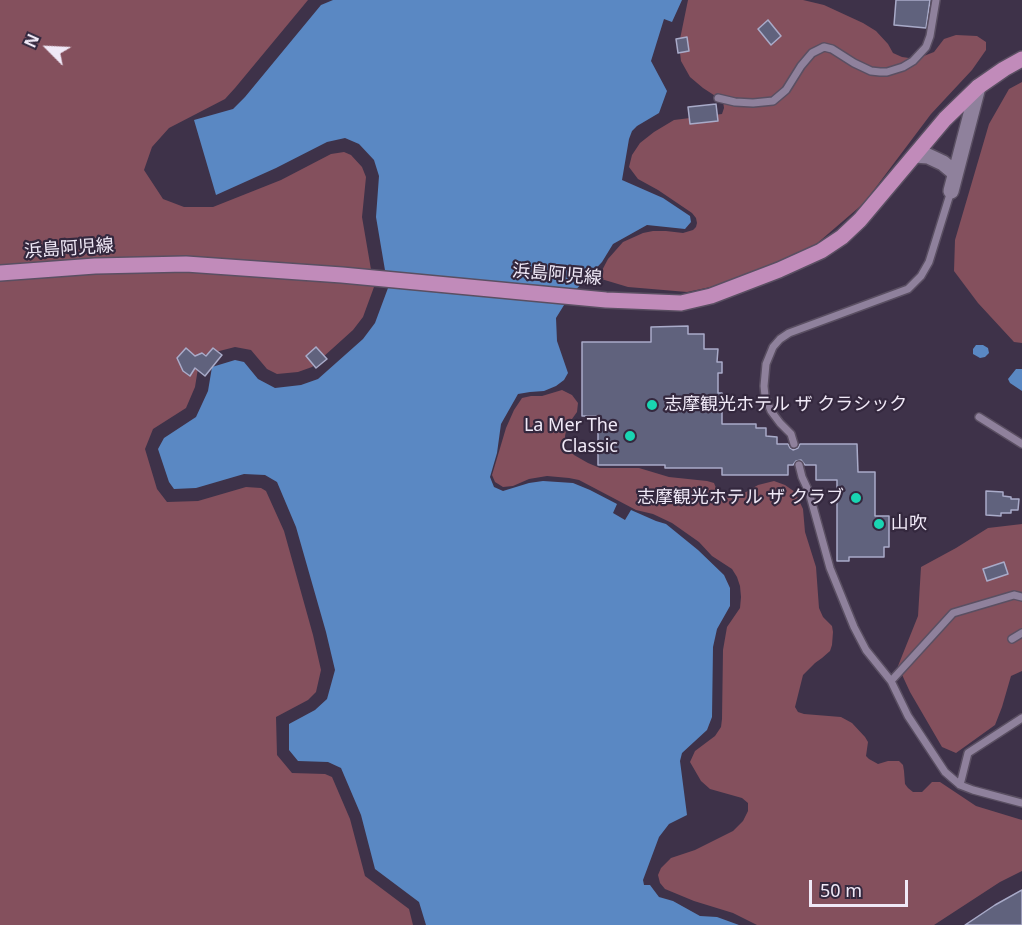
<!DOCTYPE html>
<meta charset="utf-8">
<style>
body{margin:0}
#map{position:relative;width:1022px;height:925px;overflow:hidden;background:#3e3249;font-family:"Noto Sans",sans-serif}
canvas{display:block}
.north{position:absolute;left:18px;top:18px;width:60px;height:60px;-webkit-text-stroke:4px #34283e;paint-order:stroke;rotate:294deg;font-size:16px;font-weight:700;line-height:24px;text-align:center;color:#f0e9f7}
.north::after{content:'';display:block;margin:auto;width:21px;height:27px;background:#f0e9f7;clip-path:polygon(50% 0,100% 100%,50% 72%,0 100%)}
.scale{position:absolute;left:809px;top:880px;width:99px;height:27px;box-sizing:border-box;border:3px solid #f0e9f7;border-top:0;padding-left:8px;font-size:18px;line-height:21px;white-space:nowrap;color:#f0e9f7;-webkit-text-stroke:4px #34283e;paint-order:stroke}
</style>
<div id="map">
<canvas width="1022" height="925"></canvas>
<div class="north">N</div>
<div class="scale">50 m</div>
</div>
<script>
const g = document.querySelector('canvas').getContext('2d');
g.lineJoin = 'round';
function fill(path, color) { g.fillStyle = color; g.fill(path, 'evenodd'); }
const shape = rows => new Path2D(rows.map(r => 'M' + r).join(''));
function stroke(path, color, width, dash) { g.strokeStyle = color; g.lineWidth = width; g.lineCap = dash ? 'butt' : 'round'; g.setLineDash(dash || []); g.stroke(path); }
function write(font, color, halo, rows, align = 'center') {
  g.font = font + ' "Noto Sans","Noto Sans JP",sans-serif'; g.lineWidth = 4.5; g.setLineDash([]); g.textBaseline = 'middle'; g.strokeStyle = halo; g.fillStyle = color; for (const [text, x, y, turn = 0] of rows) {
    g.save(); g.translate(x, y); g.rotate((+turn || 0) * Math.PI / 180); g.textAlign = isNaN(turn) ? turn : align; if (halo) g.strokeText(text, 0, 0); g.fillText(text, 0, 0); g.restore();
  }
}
fill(shape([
 [0,0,308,0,235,88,225,99,169,128,152,147,144,170,163,199,184,207,213,207,281,180,331,154,344,152,351,155,362,167,366,177,362,217,374,287,363,317,353,330,312,367,298,372,277,374,267,369,251,350,235,347,200,356,195,387,186,408,153,429,145,449,157,489,167,502,198,501,246,487,261,488,266,491,284,531,313,635,321,670,316,692,308,700,276,717,277,755,292,773,325,774,332,777,350,819,365,876,409,909,413,925,0,925],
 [688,0,803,0,824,5,863,23,876,31,888,44,893,53,902,57,916,59,934,52,944,39,956,35,977,36,986,42,986,50,972,70,931,114,864,203,814,246,743,280,687,292,628,287,598,278,608,259,623,242,643,233,653,231,666,231,683,233,693,230,696,227,697,223,696,218,692,213,658,190,638,179,629,167,632,155,640,143,654,132,674,120,722,114,724,108,723,101,703,88,690,77,681,61,679,44],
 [1022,82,1022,343,1014,342,978,303,954,271,955,240,989,124,1009,89],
 [562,390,572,395,578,403,577,412,567,426,565,436,566,447,574,455,588,463,600,468,639,468,669,477,707,481,714,483,718,493,734,499,758,485,774,481,785,485,795,492,803,509,805,532,816,567,819,608,823,617,832,626,833,632,832,645,830,651,822,658,815,663,803,675,795,707,798,712,804,714,841,717,852,723,865,737,868,742,866,756,869,759,878,764,888,761,899,761,903,765,904,771,905,784,908,788,913,792,922,792,932,782,940,782,976,806,1022,820,1022,871,1000,882,934,925,757,925,733,913,694,901,665,889,660,883,658,875,661,868,671,858,695,850,733,831,743,821,748,811,748,803,742,798,710,789,701,781,690,762,695,751,715,736,721,727,722,719,723,650,727,627,740,608,741,597,740,586,737,577,732,569,712,556,699,542,672,523,653,514,636,510,579,480,569,478,547,476,529,479,513,486,503,487,495,482,492,475,506,428,514,410,522,398,531,396,542,396],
 [1022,524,1022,671,1011,676,1002,707,995,725,956,753,942,747,910,692,898,666,918,616,921,567,956,548,988,528]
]), '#84505d');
fill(shape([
 [333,0,682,0,672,22,664,19,651,61,667,91,659,113,637,126,632,131,629,139,622,180,663,198,690,216,691,222,685,229,647,225,613,244,602,262,569,297,556,318,557,341,568,373,564,380,556,386,544,391,530,392,518,394,501,424,497,453,490,477,494,487,503,491,529,483,543,481,573,483,590,490,617,504,613,513,625,520,631,510,656,521,666,524,698,550,724,575,730,588,730,606,717,629,713,647,712,717,707,730,682,753,680,761,687,815,669,824,659,837,643,880,644,885,650,885,659,897,673,901,700,916,717,917,739,925,426,925,419,902,375,869,361,815,341,768,328,762,298,761,289,750,289,724,315,710,327,699,335,670,326,632,296,527,277,482,265,475,244,474,196,488,174,489,169,482,158,449,164,438,196,417,208,391,212,367,235,360,244,362,258,379,275,388,301,385,318,379,363,339,375,323,388,288,376,217,379,176,374,160,359,144,345,138,327,142,276,168,216,195,194,120,233,109,245,97,321,5],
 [976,345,983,345,988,348,989,353,985,357,980,358,973,354,973,349],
 [1016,369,1022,369,1022,391,1010,383,1008,379]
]), '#5a88c3');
const building = shape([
 [896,0,930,0,926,28,894,25,896,0],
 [768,20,781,36,771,45,758,29,768,20],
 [687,37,689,51,678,53,676,39,687,37],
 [716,104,718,121,690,124,688,107,716,104],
 [688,326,688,334,704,334,704,349,718,349,717,362,722,362,722,373,718,373,718,393,722,393,722,424,756,424,756,428,766,428,766,436,777,437,777,444,788,444,790,448,793,450,798,448,800,444,857,444,858,472,875,472,875,516,889,516,889,547,884,547,884,557,849,557,849,561,837,561,837,480,816,480,816,465,805,465,801,460,796,461,793,465,788,465,788,475,722,475,722,468,665,468,665,465,598,465,598,416,582,416,582,342,651,342,651,327,688,326],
 [316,347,327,359,316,368,306,356,316,347],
 [186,348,195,356,202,353,206,356,213,348,222,355,205,376,195,368,190,376,183,371,177,358,186,348],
 [986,491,1003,492,1003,496,1011,497,1011,499,1019,499,1018,510,1011,510,1011,513,1001,513,1001,516,986,515,986,491],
 [1004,562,1008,574,987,581,983,569,1004,562],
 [1022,890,1022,925,965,925,995,905,1022,890]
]);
fill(building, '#60627d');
stroke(building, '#a9abc9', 1.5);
const service = shape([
 [718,98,735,102,753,103,773,101,786,90,801,66,812,53,824,47,832,49,854,63,871,71,880,72,887,72,903,67,913,61,926,47,930,36,936,0],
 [979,417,1022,444],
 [794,444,791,434,780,423,771,411,765,396,764,386,766,364,773,347,780,339,789,333,908,289,921,276,929,262,951,191],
 [799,465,802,477,809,492,830,568,854,627,866,650,891,681,908,716,945,772,960,785,973,790,1022,803],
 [1012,639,1022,633],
 [891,681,953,613,1014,595,1022,597],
 [960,785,968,753,1022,718]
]);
const tertiary = shape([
 [915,155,928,156,943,163,955,173],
 [951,191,978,87]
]);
const primary = shape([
 [0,273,95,266,186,264,342,275,606,300,681,303,711,296,779,270,821,251,842,237,860,220,945,119,978,87,1004,69,1022,59]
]);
stroke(service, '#5a4f62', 10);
stroke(tertiary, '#5a4f62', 18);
stroke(primary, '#5a4f62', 18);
stroke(service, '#8f819c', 7);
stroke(tertiary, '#8f819c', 15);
stroke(primary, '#c18bba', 15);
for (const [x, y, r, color] of [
 [652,405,6,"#19d5b2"],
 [630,436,6,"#19d5b2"],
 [856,498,6,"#19d5b2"],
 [879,524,6,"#19d5b2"]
]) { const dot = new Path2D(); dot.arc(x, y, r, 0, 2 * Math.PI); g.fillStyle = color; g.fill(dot); stroke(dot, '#34283e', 2); }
write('18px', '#f0e9f7', '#34283e', [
 ["浜島阿児線",69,249,-4],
 ["浜島阿児線",557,275,5]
]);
write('18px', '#f0e9f7', '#34283e', [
 ["志摩観光ホテル ザ クラシック",664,405],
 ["La Mer The",618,426,"right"],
 ["Classic",618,447,"right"],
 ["志摩観光ホテル ザ クラブ",844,498,"right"],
 ["山吹",891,524]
], 'left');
</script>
